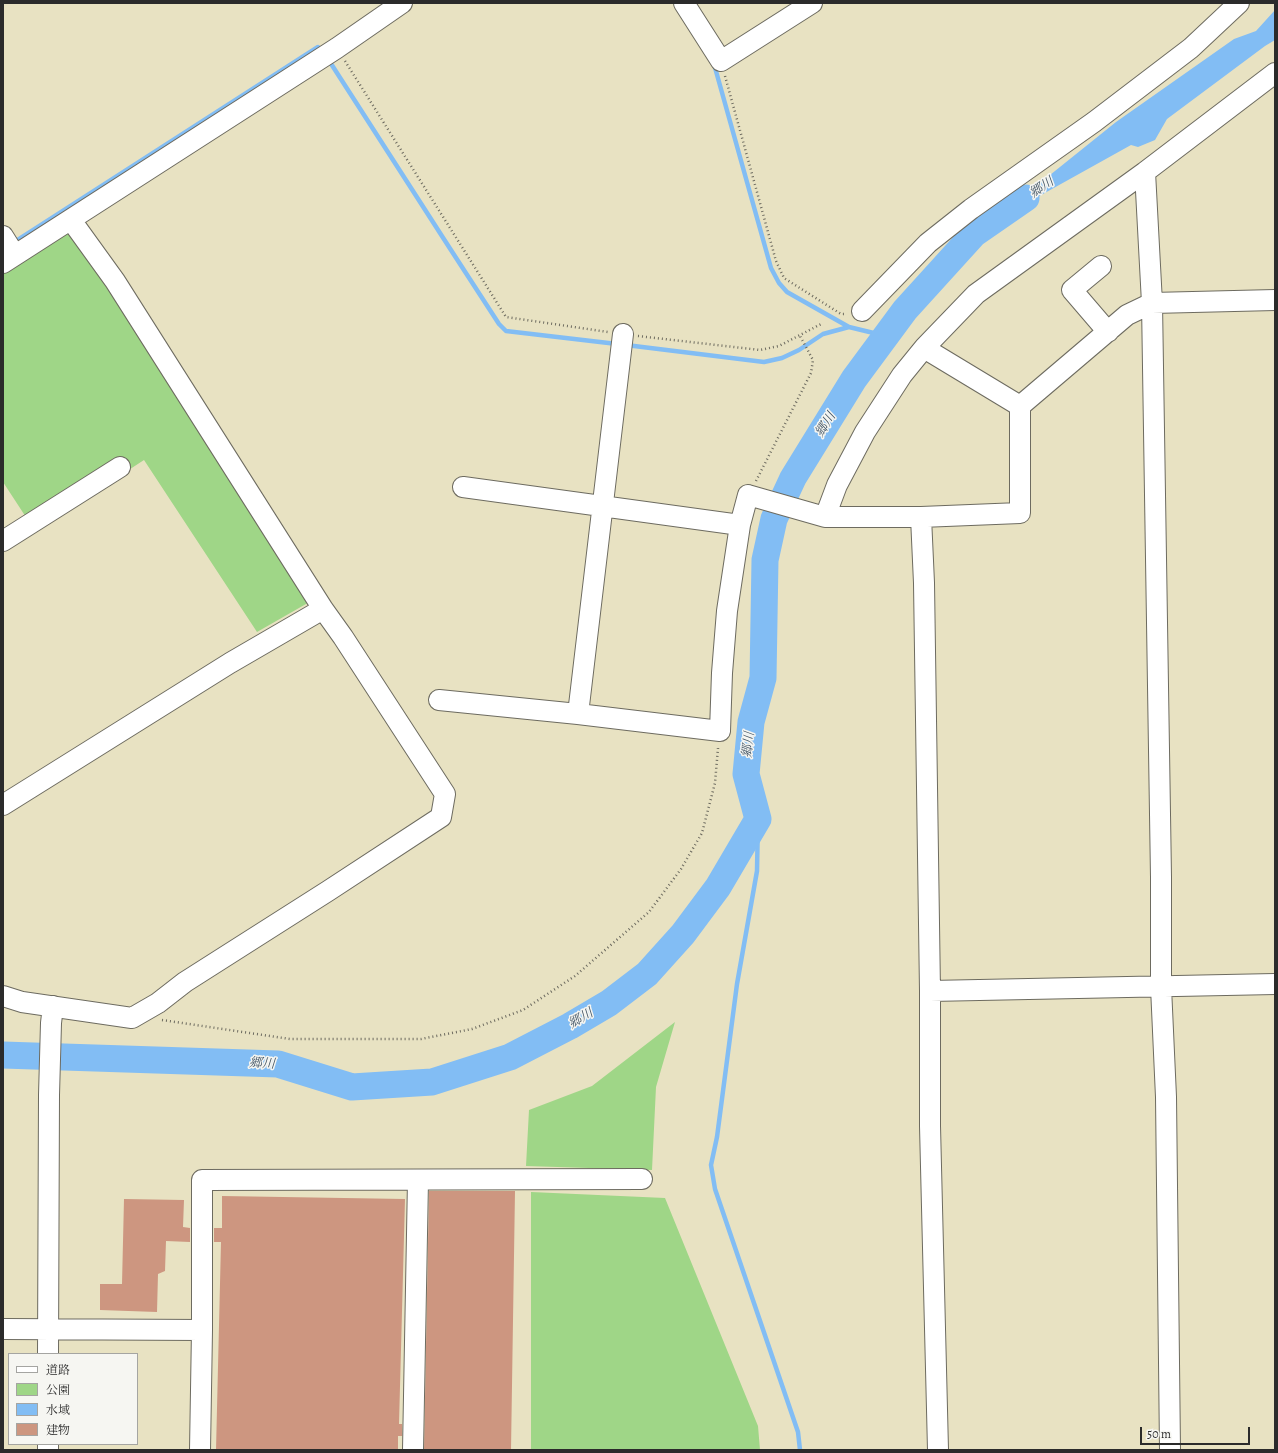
<!DOCTYPE html>
<meta charset="utf-8">
<style>
body{margin:0}
#map{position:relative;width:1278px;height:1453px;overflow:hidden;background:#e8e2c2;font-family:Alegreya,"Noto Serif JP",serif}
canvas{display:block}
.frame{position:absolute;inset:0;border:4px solid #2b2b2b;pointer-events:none}
.legend{position:absolute;left:8px;top:1353px;width:130px;height:92px;box-sizing:border-box;background:#f6f6f2;border:1px solid #a5a5a2;margin:0;padding:5px 7px;list-style:none;font-size:12px;color:#2b2b2b}
.legend li{display:flex;align-items:center;gap:8px;height:20px}
.legend b{width:20px;border:1px solid #a5a5a2}
.scale{position:absolute;left:1140px;top:1427px;width:110px;height:18px;box-sizing:border-box;border:2px solid #2b2b2b;border-top:0;padding-left:5px;font-size:12px;line-height:14px;white-space:nowrap;color:#2b2b2b;-webkit-text-stroke:3px #f6f6f2;paint-order:stroke}
</style>
<div id="map">
<canvas width="1278" height="1453"></canvas>
<div class="frame"></div>
<ul class="legend">
<li><b style="height:5px;background:#fff"></b>道路</li>
<li><b style="height:11px;background:#9fd687"></b>公園</li>
<li><b style="height:11px;background:#82bdf4"></b>水域</li>
<li><b style="height:11px;background:#cd9680"></b>建物</li>
</ul>
<div class="scale">50 m</div>
</div>
<script>
const g = document.querySelector('canvas').getContext('2d');
g.lineJoin = 'round';
function fill(path, color) { g.fillStyle = color; g.fill(path, 'evenodd'); }
const shape = rows => new Path2D(rows.map(r => 'M' + r).join(''));
function stroke(path, color, width, dash) { g.strokeStyle = color; g.lineWidth = width; g.lineCap = dash ? 'butt' : 'round'; g.setLineDash(dash || []); g.stroke(path); }
function write(font, color, halo, rows, align = 'center') {
  g.font = font + ' Alegreya,"Noto Serif JP",serif'; g.lineWidth = 3; g.setLineDash([]); g.textBaseline = 'middle'; g.strokeStyle = halo; g.fillStyle = color; for (const [text, x, y, turn = 0] of rows) {
    g.save(); g.translate(x, y); g.rotate((+turn || 0) * Math.PI / 180); g.textAlign = isNaN(turn) ? turn : align; if (halo) g.strokeText(text, 0, 0); g.fillText(text, 0, 0); g.restore();
  }
}
fill(shape([
 [69,229,189,414,313,600,257,632,144,460,35,531,3,482,3,271],
 [675,1022,656,1087,652,1170,526,1166,529,1110,592,1086],
 [531,1192,665,1198,758,1426,760,1450,531,1450]
]), '#9fd687');
fill(shape([
 [1275,10,1275,40,1265,46,1167,119,1155,140,1138,147,1131,145,1016,209,979,232,1116,122,1234,39,1256,31]
]), '#82bdf4');
stroke(shape([
 [328,59,449,247,499,324,506,331,617,344],
 [714,64,771,268,779,283,787,292,849,327,886,336],
 [13,243,318,47,322,52],
 [626,345,764,362,782,358,799,350,823,334,849,327],
 [758,819,757,871,737,984,717,1137,711,1165,715,1189,798,1432,800,1450]
]), '#82bdf4', 4.5);
stroke(shape([
 [3,1055,278,1064,352,1087,432,1082,510,1057,570,1026,609,1003,647,974,683,934,718,887,758,819,746,774,751,722,763,678,765,560,774,519,793,478,854,379,905,310,974,234,1026,198]
]), '#82bdf4', 27);
fill(shape([
 [429,1191,515,1191,511,1450,424,1450],
 [222,1196,405,1199,399,1424,402,1424,402,1436,398,1436,398,1450,216,1450,221,1242,214,1242,214,1228,222,1228],
 [124,1199,184,1200,183,1227,190,1228,190,1242,166,1241,165,1271,158,1274,157,1312,100,1310,100,1284,122,1284]
]), '#cd9680');
const minor = shape([
 [684,3,721,61,812,3],
 [1145,172,1275,73],
 [3,236,15,255],
 [3,263,337,48,402,3],
 [1101,266,1072,290,1108,332],
 [862,311,928,243,971,209,1094,122,1191,48,1239,3],
 [924,348,976,294,1145,172,1152,303,1161,877,1161,987,1166,1097,1170,1450],
 [463,487,740,525,748,495,825,517,921,517,1020,513,1020,406,1127,315,1152,303,1275,300],
 [825,517,837,485,865,432,902,375,924,348,1020,406],
 [921,517,924,583,930,991,930,1126,938,1450],
 [3,541,120,467],
 [439,700,578,714,623,334],
 [578,714,720,731,722,673,727,611,740,525],
 [3,805,230,663,323,609],
 [930,991,1275,984],
 [3,996,22,1002,132,1018,158,1003,185,982,328,891,441,817,445,794,343,637,323,609,115,281,71,220],
 [3,1329,202,1330,202,1180,642,1179],
 [48,1354,49,1095,51,1023,53,1006],
 [48,1450,48,1444],
 [200,1450,202,1330],
 [413,1450,418,1180]
]);
stroke(minor, '#6d6b60', 22);
stroke(shape([
 [345,61,506,317,608,332],
 [725,76,776,261,784,278,841,314,846,314],
 [638,336,760,350,779,346,823,323],
 [756,481,811,373,813,360,800,336],
 [162,1020,290,1039,421,1039,472,1029,523,1010,575,976,649,912,681,869,702,833,715,783,718,748]
]), '#6d6b60', 2.5, [1, 3]);
stroke(minor, '#fff', 20);
write('italic 13px', '#455767', '#f6f6f2', [
 ["郷川",1042,188,-34],
 ["郷川",826,425,-58],
 ["郷川",749,745,-84],
 ["郷川",581,1019,-31],
 ["郷川",262,1064,3]
]);
</script>
